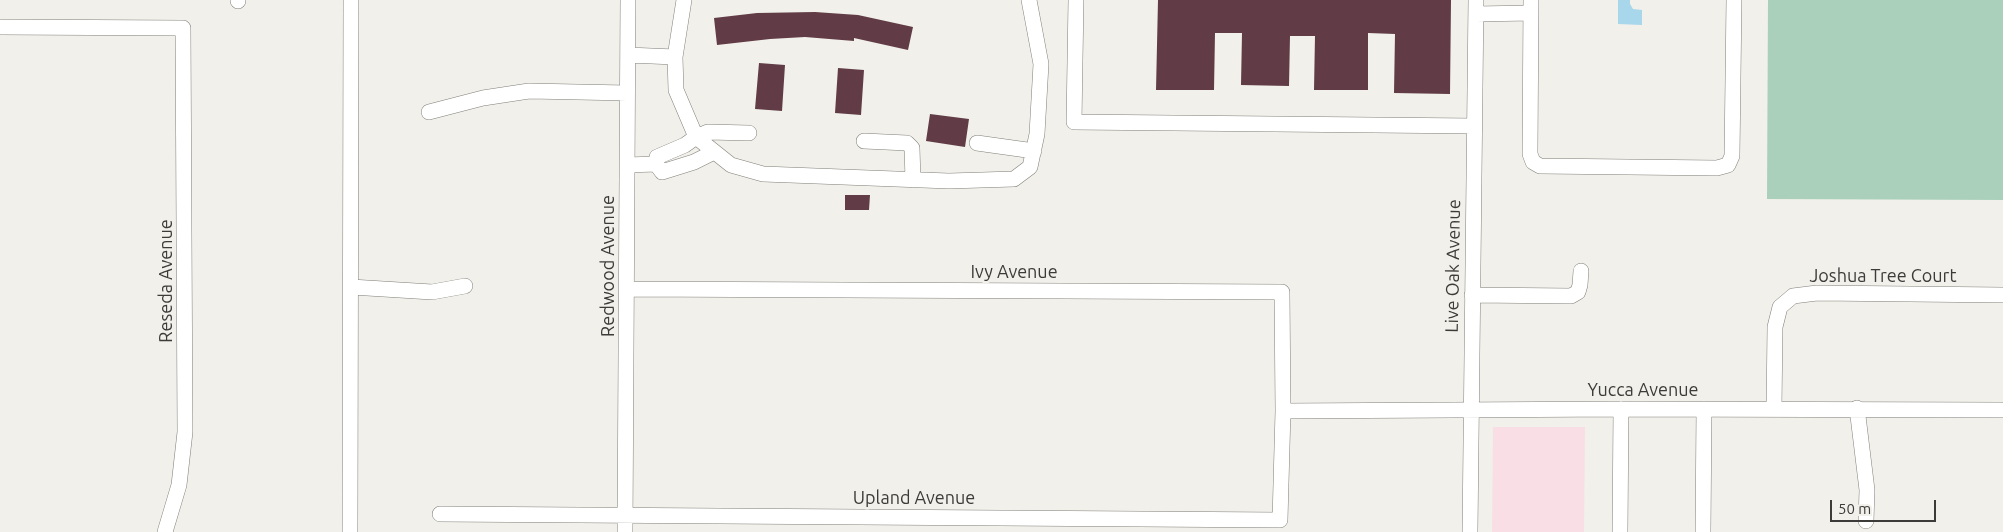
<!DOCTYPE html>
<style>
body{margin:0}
#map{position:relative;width:2003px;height:532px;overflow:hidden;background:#f1f0ea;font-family:Ubuntu,sans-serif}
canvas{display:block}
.scale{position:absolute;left:1830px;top:500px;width:106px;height:22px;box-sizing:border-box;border:2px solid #3c3b39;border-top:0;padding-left:6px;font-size:15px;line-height:18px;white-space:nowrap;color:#3c3b39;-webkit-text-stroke:4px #f1f0ea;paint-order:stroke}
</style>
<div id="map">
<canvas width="2003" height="532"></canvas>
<div class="scale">50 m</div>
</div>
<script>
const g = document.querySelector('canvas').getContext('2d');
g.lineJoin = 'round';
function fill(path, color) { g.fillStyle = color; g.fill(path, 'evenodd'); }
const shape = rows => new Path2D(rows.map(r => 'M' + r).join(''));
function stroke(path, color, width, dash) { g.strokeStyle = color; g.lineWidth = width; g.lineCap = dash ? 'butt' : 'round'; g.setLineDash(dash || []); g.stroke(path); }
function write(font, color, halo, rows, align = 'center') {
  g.font = font + ' Ubuntu,sans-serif'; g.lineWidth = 5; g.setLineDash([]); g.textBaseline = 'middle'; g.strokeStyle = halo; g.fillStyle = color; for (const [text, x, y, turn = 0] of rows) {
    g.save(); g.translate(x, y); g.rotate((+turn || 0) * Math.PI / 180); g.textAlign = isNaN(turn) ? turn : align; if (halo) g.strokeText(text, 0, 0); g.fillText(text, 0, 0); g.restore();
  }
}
fill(shape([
 [1493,427,1585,427,1584,532,1492,532]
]), '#f9dee5');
fill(shape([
 [1768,0,2003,0,2003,200,1767,199]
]), '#aad0bc');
fill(shape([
 [1618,0,1630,0,1630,4,1633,9,1642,10,1642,25,1618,24]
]), '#a8d6eb');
fill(shape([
 [1158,0,1451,0,1450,94,1394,93,1395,34,1368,33,1368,90,1314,90,1315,36,1290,36,1289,86,1241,85,1242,33,1215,33,1214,90,1156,90],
 [815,12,858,15,913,27,908,50,854,38,854,41,805,37,770,39,717,45,714,18,757,13],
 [759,63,785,65,782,111,755,109],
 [838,68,864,70,861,115,835,113],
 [930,114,969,119,965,147,926,141],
 [845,195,870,195,869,210,845,210]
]), '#613b46');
const minor = shape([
 [238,0,238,1],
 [684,0,675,57,676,90,696,137,731,165,763,174,949,181,1014,179,1030,167,1037,134,1041,64,1029,0],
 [1076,0,1074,122,1474,126],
 [1531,0,1530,154,1533,162,1540,166,1717,168,1728,165,1732,156,1734,0],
 [1476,14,1531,13],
 [0,27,183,28,185,432,179,485,165,532],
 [628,55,675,57],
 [429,112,483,98,529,91,627,93],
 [864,141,907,143,912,148,913,180],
 [977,143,1034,151],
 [714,152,694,162,662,172,656,164,657,157,685,145,696,137,708,132,749,133],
 [627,165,656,164],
 [351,287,432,292,465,286],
 [1472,295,1571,296,1578,292,1580,285,1581,271],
 [1857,408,1867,490,1866,521],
 [1774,409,1775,327,1780,307,1793,296,1817,293,2003,295],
 [1283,411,1621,409,2003,410],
 [440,514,1280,520,1283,411,1282,292,627,289],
 [350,532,351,0],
 [625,532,628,0],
 [1470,532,1476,0],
 [1620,532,1621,409],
 [1703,532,1704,409]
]);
stroke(minor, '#807f79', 16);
stroke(minor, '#fff', 15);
write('18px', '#3c3b39', '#f1f0ea', [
 ["Redwood Avenue",608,266,-90],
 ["Live Oak Avenue",1453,266,-89],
 ["Ivy Avenue",1014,272],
 ["Joshua Tree Court",1883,276],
 ["Reseda Avenue",166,281,-90],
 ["Yucca Avenue",1643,390],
 ["Upland Avenue",914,498]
]);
</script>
